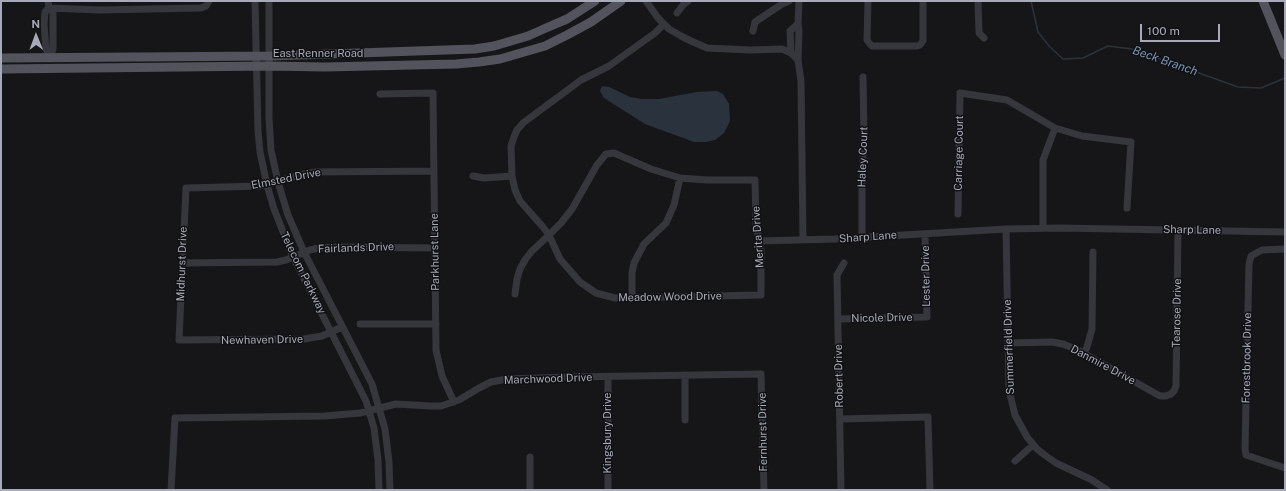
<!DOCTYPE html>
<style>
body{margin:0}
#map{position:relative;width:1286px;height:491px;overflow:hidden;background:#161618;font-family:"Public Sans",sans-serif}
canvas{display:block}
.frame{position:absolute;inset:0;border:2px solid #a6aab9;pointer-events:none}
.north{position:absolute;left:16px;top:16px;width:40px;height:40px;-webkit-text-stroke:3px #111113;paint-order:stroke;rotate:359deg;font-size:11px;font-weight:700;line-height:16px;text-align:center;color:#a6aab9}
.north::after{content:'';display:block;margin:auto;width:14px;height:18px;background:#a6aab9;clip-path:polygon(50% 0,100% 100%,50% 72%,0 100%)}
.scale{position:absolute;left:1140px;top:24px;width:80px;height:18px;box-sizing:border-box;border:2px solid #a6aab9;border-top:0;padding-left:5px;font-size:12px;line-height:14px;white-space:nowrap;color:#a6aab9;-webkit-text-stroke:3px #111113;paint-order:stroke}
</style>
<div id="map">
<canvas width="1286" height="491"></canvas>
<div class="frame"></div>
<div class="north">N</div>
<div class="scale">100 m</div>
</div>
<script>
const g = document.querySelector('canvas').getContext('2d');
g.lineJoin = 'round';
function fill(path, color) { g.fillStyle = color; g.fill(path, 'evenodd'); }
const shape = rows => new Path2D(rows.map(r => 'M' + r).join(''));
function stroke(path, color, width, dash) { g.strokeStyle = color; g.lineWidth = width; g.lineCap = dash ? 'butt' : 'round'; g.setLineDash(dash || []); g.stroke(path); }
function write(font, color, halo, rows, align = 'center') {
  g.font = font + ' "Public Sans",sans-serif'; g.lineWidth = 3; g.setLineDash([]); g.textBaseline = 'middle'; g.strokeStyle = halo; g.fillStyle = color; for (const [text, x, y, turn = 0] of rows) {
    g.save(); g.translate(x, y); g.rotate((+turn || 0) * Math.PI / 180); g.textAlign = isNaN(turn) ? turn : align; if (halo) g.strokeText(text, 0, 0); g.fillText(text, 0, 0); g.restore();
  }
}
fill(shape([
 [602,86,609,87,630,97,641,99,659,99,697,92,717,91,723,94,729,104,730,121,724,133,715,140,706,142,694,142,645,124,604,98,600,91]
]), '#2a333d');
stroke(shape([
 [1031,1,1038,32,1050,47,1063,59,1083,58,1108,46,1132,49,1238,87,1261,88,1285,78]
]), '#2a333d', 1.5);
stroke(shape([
 [48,1,49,8,53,12,53,49,50,58],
 [255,1,258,131,260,152,267,185,274,209,293,257,366,401,374,428,378,460,379,490],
 [269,1,269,118,271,150,278,182,288,215,304,252,372,384,385,429,389,462,390,490],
 [646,1,658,18,669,29,681,36,691,41,707,48,750,50,782,49,791,53,798,60,801,81,803,240],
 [868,1,867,40,870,44,872,46,917,46,920,45,923,41,923,1],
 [978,1,979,33,984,38],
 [49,8,100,10,201,8,206,6,209,1],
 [49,8,45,12,44,24,46,49,50,58],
 [677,13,683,5,688,1],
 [753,31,755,22,782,4,789,1],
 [791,53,790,31,798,24],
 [798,60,799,31,798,24,799,1],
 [380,94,433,93,436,350,442,376,454,402],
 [473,176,484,178,512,176],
 [958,214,960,93,1007,100,1055,128,1082,136,1131,142,1127,208],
 [1043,228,1043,160,1055,128],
 [1006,229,1009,390,1015,415,1027,437,1037,449,1046,456,1056,463,1092,480,1107,490],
 [862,237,862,172,864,139,863,77],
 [760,241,835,239,1006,229,1060,228,1285,232],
 [1285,249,1262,250,1251,256,1249,264,1245,449,1246,455,1285,468],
 [182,263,277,262,286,260,310,250,319,248,337,247,435,248],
 [515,294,517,279,520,269,525,260,531,252,549,235,561,223,572,209,597,165,606,154,614,153,651,169,680,178,707,180,755,180,756,224,761,250,761,295,615,298,596,293,580,282,560,259,549,235,543,227,520,201,515,190,512,176,511,146,514,137,517,130,523,123,581,80,609,66,655,33,664,24],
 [632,298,632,273,634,263,644,244,666,223,674,205,680,178],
 [838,319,927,317,925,234],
 [360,324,436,324],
 [342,327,322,336,304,339,179,340,186,188,260,186,308,173,316,172,434,171],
 [1008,343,1052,342,1063,344,1078,350,1160,396,1166,396,1171,394,1174,391,1176,386,1178,230],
 [1084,353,1087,347,1092,329,1093,252],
 [685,375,685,420],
 [840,419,928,417,930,490],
 [1015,461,1033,445],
 [171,490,175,418,325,416,360,413,396,404,430,406,441,406,459,400,479,388,491,382,507,379,569,377,761,374,764,490],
 [530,490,530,457],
 [608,490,608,377],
 [841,490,837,275,844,263]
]), '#36373d', 7);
stroke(shape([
 [1263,1,1285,55],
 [1,58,270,56,475,49,494,46,528,36,546,28,567,19,595,1],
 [1,69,270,66,325,67,456,64,479,62,500,59,545,46,567,35,591,22,621,1]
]), '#52535d', 9);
write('11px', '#a6aab9', '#111113', [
 ["East Renner Road",318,54],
 ["Carriage Court",959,153,-89],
 ["Haley Court",863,157,-88],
 ["Elmsted Drive",286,179,-11],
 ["Sharp Lane",1192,230,1],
 ["Merita Drive",758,237,-94],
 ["Sharp Lane",868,237,-4],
 ["Fairlands Drive",356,248,-2],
 ["Parkhurst Lane",435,252,-91],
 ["Midhurst Drive",182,264,-88],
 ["Telecom Parkway",303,273,64],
 ["Lester Drive",926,276,-91],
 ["Meadow Wood Drive",670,297,-1],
 ["Tearose Drive",1177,313,-89],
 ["Nicole Drive",882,318,-1],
 ["Newhaven Drive",262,340,-1],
 ["Summerfield Drive",1009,347,-92],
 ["Forestbrook Drive",1247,358,-89],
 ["Danmire Drive",1103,365,28],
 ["Robert Drive",839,376,-91],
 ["Marchwood Drive",548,379,-2],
 ["Fernhurst Drive",763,432,-91],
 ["Kingsbury Drive",608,433,-90]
]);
write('italic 12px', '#7a94b8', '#111113', [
 ["Beck Branch",1165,61,19]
]);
</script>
